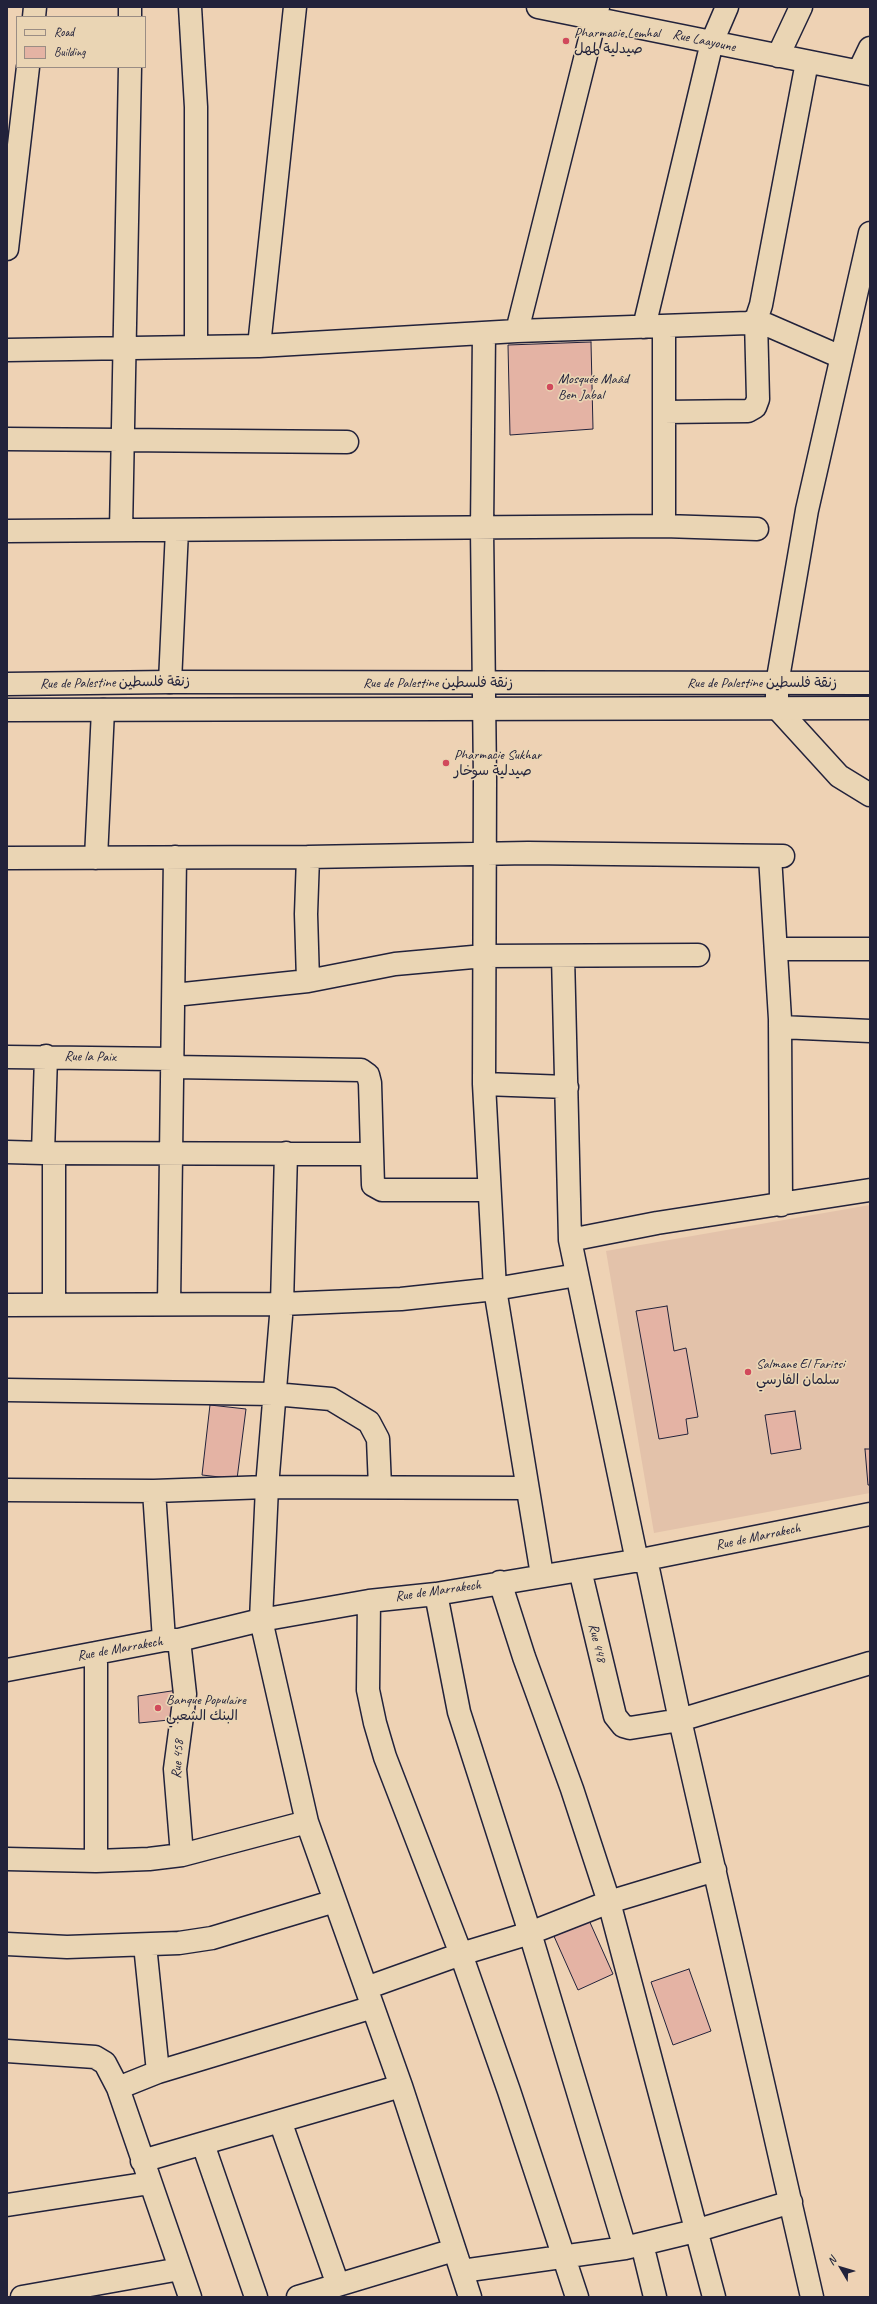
<!DOCTYPE html>
<meta charset="utf-8">
<style>
body{margin:0}
#map{position:relative;width:877px;height:2304px;overflow:hidden;background:#eed2b4;font-family:Caveat,sans-serif}
canvas{display:block}
.frame{position:absolute;inset:0;border:8px solid #22223b;pointer-events:none}
.legend{position:absolute;left:16px;top:16px;width:130px;height:52px;box-sizing:border-box;background:#ead5b4;border:1px solid #9a8d84;margin:0;padding:5px 7px;list-style:none;font-size:12px;color:#22223b}
.legend li{display:flex;align-items:center;gap:8px;height:20px}
.legend b{width:20px;border:1px solid #9a8d84}
.north{position:absolute;left:821px;top:2248px;width:40px;height:40px;-webkit-text-stroke:3px #ead5b4;paint-order:stroke;rotate:308deg;font-size:11px;font-weight:700;line-height:16px;text-align:center;color:#22223b}
.north::after{content:'';display:block;margin:auto;width:14px;height:18px;background:#22223b;clip-path:polygon(50% 0,100% 100%,50% 72%,0 100%)}
</style>
<div id="map">
<canvas width="877" height="2304"></canvas>
<div class="frame"></div>
<ul class="legend">
<li><b style="height:5px;background:#ead5b4"></b>Road</li>
<li><b style="height:11px;background:#e4b3a4"></b>Building</li>
</ul>
<div class="north">N</div>
</div>
<script>
const g = document.querySelector('canvas').getContext('2d');
g.lineJoin = 'round';
function fill(path, color) { g.fillStyle = color; g.fill(path, 'evenodd'); }
const shape = rows => new Path2D(rows.map(r => 'M' + r).join(''));
function stroke(path, color, width, dash) { g.strokeStyle = color; g.lineWidth = width; g.lineCap = dash ? 'butt' : 'round'; g.setLineDash(dash || []); g.stroke(path); }
function write(font, color, halo, rows, align = 'center') {
  g.font = font + ' Caveat,"Playpen Sans Arabic",sans-serif'; g.lineWidth = 3.5; g.setLineDash([]); g.textBaseline = 'middle'; g.strokeStyle = halo; g.fillStyle = color; for (const [text, x, y, turn = 0] of rows) {
    g.save(); g.translate(x, y); g.rotate((+turn || 0) * Math.PI / 180); g.textAlign = isNaN(turn) ? turn : align; if (halo) g.strokeText(text, 0, 0); g.fillText(text, 0, 0); g.restore();
  }
}
fill(shape([
 [870,1205,870,1493,654,1533,606,1251]
]), '#e3c2aa');
const building = shape([
 [591,342,593,429,510,435,508,345,591,342],
 [667,1306,674,1351,686,1348,698,1417,686,1419,688,1434,659,1439,636,1311,667,1306],
 [210,1405,246,1409,237,1479,202,1475,210,1405],
 [795,1411,801,1449,771,1454,765,1415,795,1411],
 [865,1449,870,1449,870,1485,868,1485,865,1449],
 [178,1690,179,1719,139,1723,138,1696,178,1690],
 [588,1918,613,1974,578,1990,553,1934,588,1918],
 [689,1969,711,2031,673,2045,651,1982,689,1969]
]);
fill(building, '#e4b3a4');
stroke(building, '#22223b', 1);
const minor = shape([
 [130,7,130,17],
 [190,7,196,107,196,347],
 [538,7,870,74],
 [34,17,35,7],
 [778,56,801,7],
 [859,71,870,48],
 [870,233,807,510,777,684,777,708,839,776,870,795],
 [7,249,28,67],
 [644,327,712,42,727,7],
 [517,331,598,7],
 [484,333,482,529,485,779,484,1084,495,1289,542,1575],
 [259,346,295,7],
 [7,350,259,346,517,331,748,323,756,320,761,305,807,62],
 [664,412,748,411,755,407,758,399,756,320,841,357],
 [7,439,347,442],
 [664,526,664,326],
 [121,530,130,67],
 [7,531,664,526,757,529],
 [170,682,177,530],
 [770,856,780,1019,781,1205],
 [7,858,308,857,528,853,783,856],
 [96,858,103,710],
 [777,949,870,949],
 [563,956,570,1240,637,1561],
 [308,981,306,914,308,857],
 [174,995,308,981,395,964,484,956,698,955],
 [780,1027,870,1031],
 [46,1056,43,1153,371,1154],
 [7,1057,173,1059],
 [173,1067,361,1070,368,1075,370,1083,373,1185,382,1190,489,1190],
 [484,1084,567,1087],
 [7,1152,43,1153],
 [54,1153,54,1305],
 [286,1153,282,1304,267,1487,261,1620,307,1822,401,2086,470,2297],
 [570,1240,657,1223,870,1190],
 [169,1304,175,857],
 [7,1305,282,1304,401,1299,495,1289,577,1275],
 [7,1390,274,1394,331,1399,369,1422,378,1439,380,1487],
 [7,1490,154,1491,267,1487,526,1488],
 [154,1491,164,1640],
 [646,1559,680,1720,812,2297],
 [580,1570,615,1716,623,1726,630,1728,680,1720,870,1663],
 [500,1582,524,1657,572,1789,609,1902,714,2297],
 [436,1594,459,1712,530,1933,625,2248],
 [369,1601,368,1690,375,1723,385,1757,461,1954,509,2091,577,2297],
 [179,1640,185,1694,175,1769,182,1855],
 [96,1653,96,1861],
 [7,1670,164,1640,179,1640,261,1620,369,1601,436,1594,646,1559,870,1514],
 [7,1859,96,1861,149,1859,182,1855,307,1822],
 [7,1944,67,1947,179,1943,212,1938,335,1901],
 [145,1945,158,2072],
 [366,1988,461,1954,530,1933,609,1902,715,1870],
 [7,2051,95,2057,105,2063,118,2088,190,2297],
 [118,2088,158,2072,373,2007],
 [280,2121,338,2285],
 [203,2144,256,2297],
 [142,2161,401,2086],
 [7,2205,150,2183],
 [642,2244,655,2297],
 [462,2271,625,2248,695,2231,791,2202],
 [22,2297,180,2269],
 [298,2297,454,2250]
]);
const major = shape([
 [7,684,170,682,870,683],
 [7,710,870,708]
]);
stroke(minor, '#22223b', 25);
stroke(major, '#22223b', 25);
stroke(minor, '#ead5b4', 22);
stroke(major, '#ead5b4', 22);
for (const [x, y, r, color] of [
 [566,41,4,"#d1495b"],
 [550,387,4,"#d1495b"],
 [446,763,4,"#d1495b"],
 [748,1372,4,"#d1495b"],
 [158,1708,4,"#d1495b"]
]) { const dot = new Path2D(); dot.arc(x, y, r, 0, 2 * Math.PI); g.fillStyle = color; g.fill(dot); stroke(dot, '#ead5b4', 1.5); }
write('14px', '#22223b', '#ead5b4', [
 ["Pharmacie Lemhal",574,33],
 ["صيدلية لمهل",574,49],
 ["Mosquée Maâd",558,379],
 ["Ben Jabal",558,395],
 ["Pharmacie Sukhar",454,755],
 ["صيدلية سوخار",454,771],
 ["Salmane El Farissi",756,1364],
 ["سلمان الفارسي",756,1380],
 ["Banque Populaire",166,1700],
 ["البنك الشعبي",166,1716]
], 'left');
write('14px', '#22223b', '#ead5b4', [
 ["Rue Laayoune",704,41,12],
 ["Rue de Palestine زنقة فلسطين",115,683,-1],
 ["Rue de Palestine زنقة فلسطين",438,683],
 ["Rue de Palestine زنقة فلسطين",762,683],
 ["Rue la Paix",90,1057,1],
 ["Rue de Marrakech",758,1537,-12],
 ["Rue de Marrakech",438,1591,-8],
 ["Rue 448",597,1643,77],
 ["Rue de Marrakech",120,1649,-10],
 ["Rue 458",178,1759,-86]
]);
</script>
